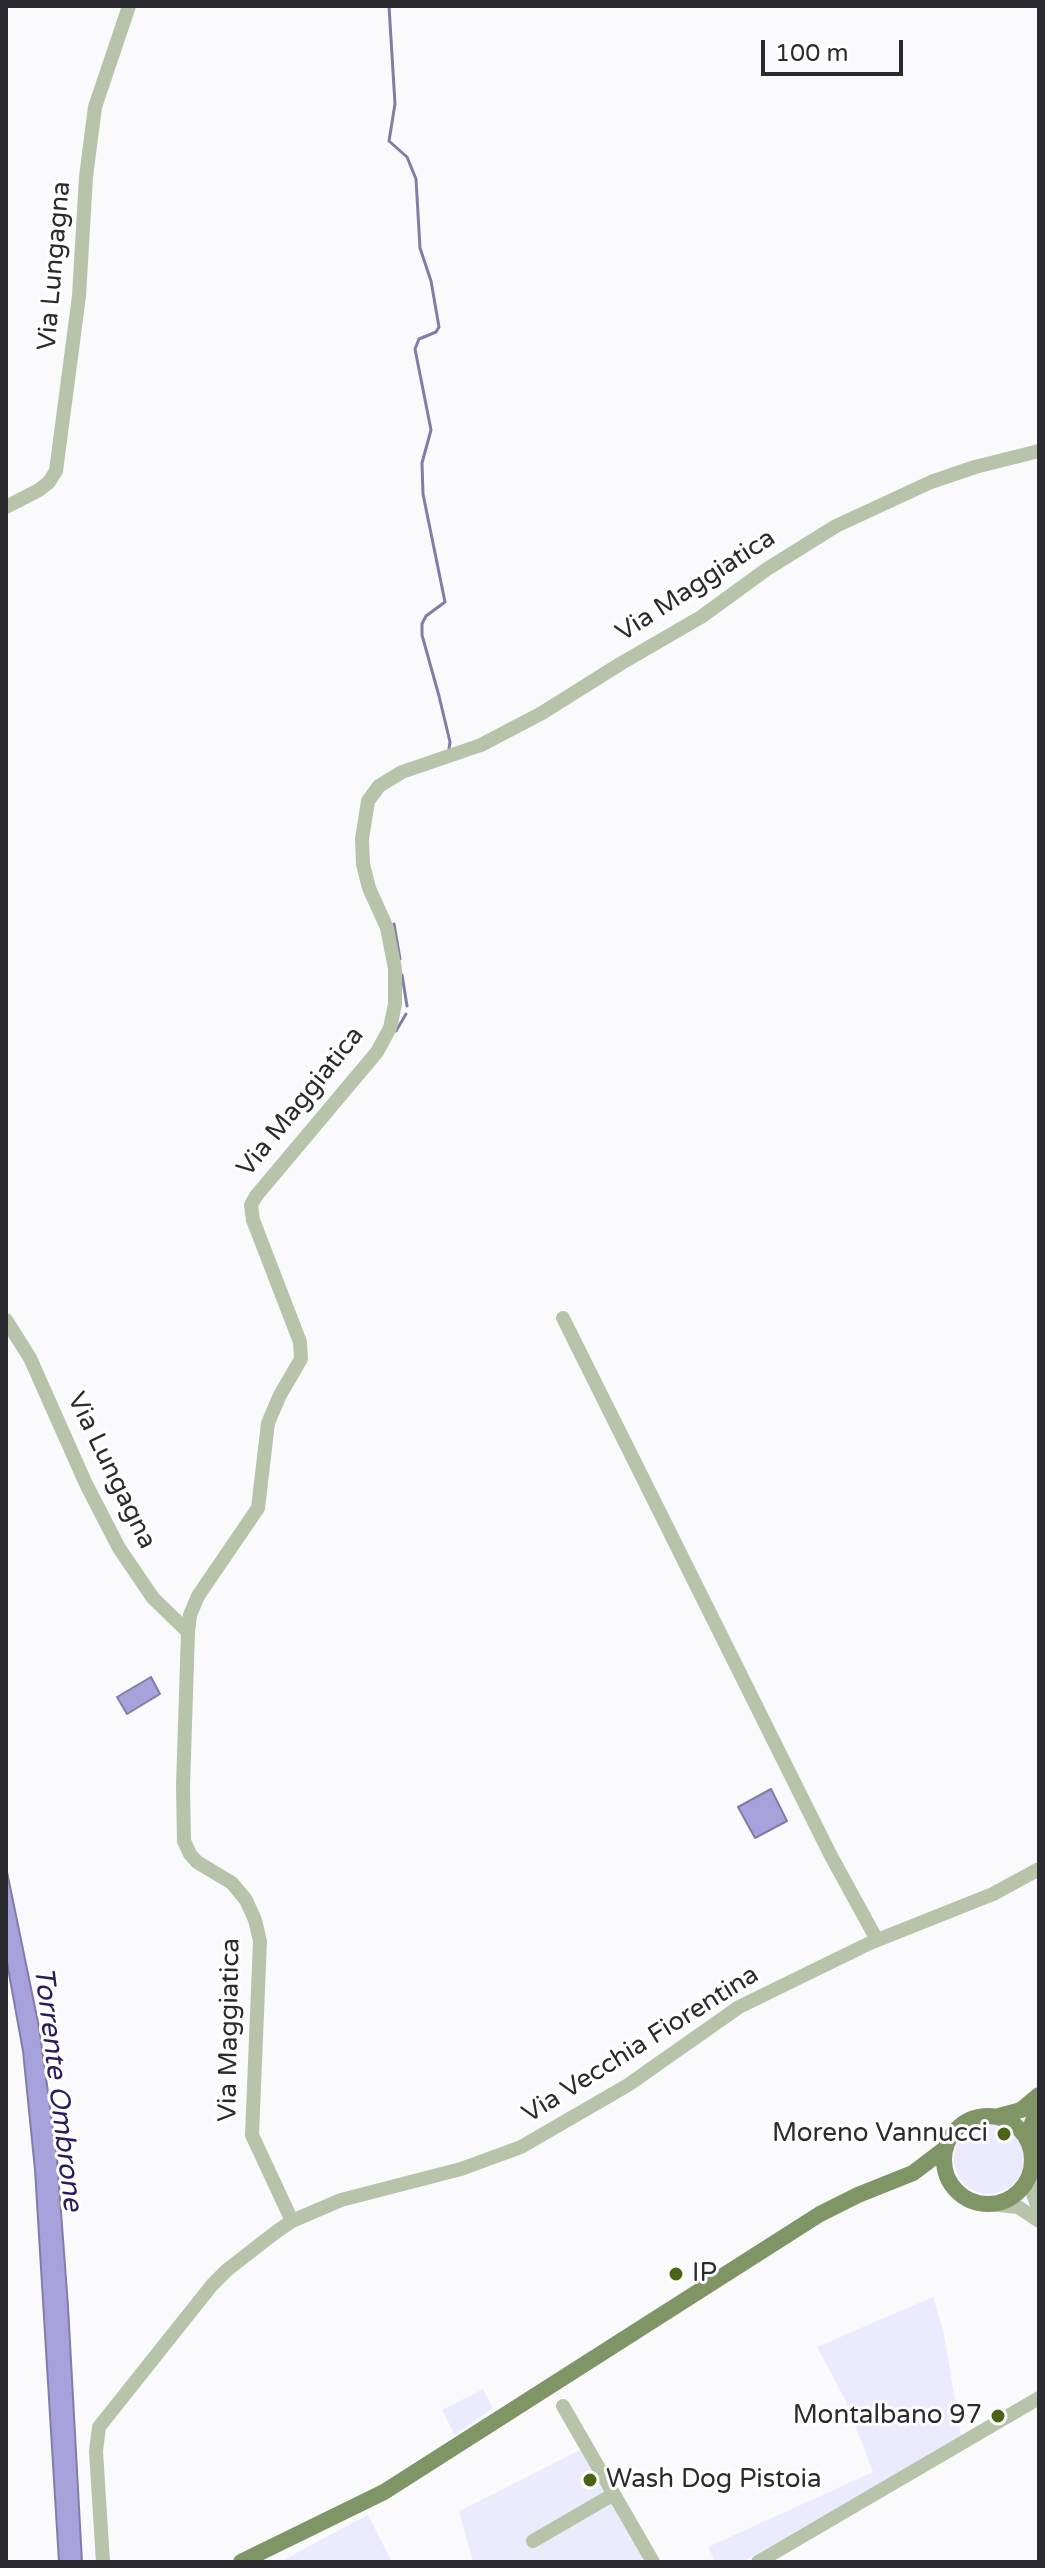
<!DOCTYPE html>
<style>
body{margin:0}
#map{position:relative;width:1045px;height:2568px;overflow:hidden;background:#fafafd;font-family:"Varela Round",sans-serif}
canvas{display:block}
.frame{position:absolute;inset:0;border:8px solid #2a2a30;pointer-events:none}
.scale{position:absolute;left:761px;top:40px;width:142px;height:36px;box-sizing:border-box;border:4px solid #2a2a30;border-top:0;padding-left:10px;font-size:24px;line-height:28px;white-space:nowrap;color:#2a2a30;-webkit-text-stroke:6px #fff;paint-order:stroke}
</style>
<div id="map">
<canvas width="1045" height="2568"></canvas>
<div class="frame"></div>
<div class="scale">100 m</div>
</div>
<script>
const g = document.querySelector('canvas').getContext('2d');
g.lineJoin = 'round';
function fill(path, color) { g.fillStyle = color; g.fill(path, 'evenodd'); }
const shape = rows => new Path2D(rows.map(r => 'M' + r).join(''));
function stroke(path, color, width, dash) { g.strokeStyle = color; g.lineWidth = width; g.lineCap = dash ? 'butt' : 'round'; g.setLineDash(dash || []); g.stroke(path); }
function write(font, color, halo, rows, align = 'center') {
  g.font = font + ' "Varela Round",sans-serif'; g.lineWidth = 6; g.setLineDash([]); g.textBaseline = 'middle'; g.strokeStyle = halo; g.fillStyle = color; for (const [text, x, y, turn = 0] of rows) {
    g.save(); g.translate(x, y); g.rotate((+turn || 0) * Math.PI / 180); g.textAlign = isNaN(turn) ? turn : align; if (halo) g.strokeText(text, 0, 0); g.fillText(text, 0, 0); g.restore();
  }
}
fill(shape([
 [590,2445,652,2553,637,2562,473,2562,459,2511]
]), '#ecebfe');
fill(shape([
 '954 2159a35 35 0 1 1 70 0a35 35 0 1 1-70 0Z',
 [933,2297,944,2334,961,2436,743,2562,715,2562,708,2547,873,2472,846,2401,817,2347],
 [483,2389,493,2408,455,2435,442,2410],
 [368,2515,392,2562,281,2562,305,2548]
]), '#eceaff');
const water = shape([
 [151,1677,160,1694,127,1714,117,1697,151,1677],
 [771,1789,787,1821,755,1838,738,1807,771,1789],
 [6,1867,39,2027,57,2158,68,2306,82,2562,59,2562,35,2170,23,2051,6,1957,6,1867]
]);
fill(water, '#a7a1dc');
stroke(water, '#827da8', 2);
stroke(shape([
 [389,6,395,104,389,141,407,157,416,179,420,248,431,281,439,327,436,332,419,339,415,349,431,430,422,463,423,494,445,602,426,616,422,624,422,635,439,696,450,742,449,749],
 [394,924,400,959],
 [402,975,407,1006],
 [396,1031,406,1014]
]), '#827da8', 3);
stroke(shape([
 [6,507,39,490,49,482,56,471,79,296,86,177,95,107,129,6],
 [563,1318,830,1854,877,1940],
 [6,1320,30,1358,86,1484,119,1548,153,1598,188,1632],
 [1030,2175,1033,2194,1039,2210],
 [989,2204,1018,2207,1039,2221],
 [292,2221,252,2135,260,1941,255,1920,246,1900,232,1883,197,1862,190,1854,184,1841,183,1786,188,1632,190,1615,198,1596,258,1508,268,1423,280,1395,301,1359,300,1342,253,1220,251,1205,256,1196,377,1052,390,1028,395,1004,395,969,387,928,369,888,363,864,362,839,368,801,379,786,402,772,481,745,542,713,620,664,701,617,767,569,836,526,931,482,975,467,1039,451],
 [563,2406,653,2562],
 [533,2541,614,2494],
 [103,2562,96,2451,99,2427,212,2285,227,2270,276,2232,292,2221,341,2200,461,2169,521,2147,628,2085,739,2007,870,1943,993,1894,1039,1869],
 [758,2562,1039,2398]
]), '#b8c4aa', 14);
stroke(shape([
 '944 2160a44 44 0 1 1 88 0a44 44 0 1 1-88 0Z',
 [999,2116,1021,2110,1039,2095],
 [1031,2144,1032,2123,1039,2106],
 [241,2562,384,2492,820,2214,858,2195,913,2173,946,2148]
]), '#809565', 16);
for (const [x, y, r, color] of [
 [1004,2134,8,"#496416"],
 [676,2274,8,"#496416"],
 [998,2416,8,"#496416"],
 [590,2480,8,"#496416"]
]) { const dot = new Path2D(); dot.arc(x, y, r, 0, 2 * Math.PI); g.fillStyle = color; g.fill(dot); stroke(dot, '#fff', 3); }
write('26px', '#2a2a30', '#fff', [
 ["Via Lungagna",55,266,-85],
 ["Via Maggiatica",696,586,-33],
 ["Via Maggiatica",301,1102,-51],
 ["Via Lungagna",111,1471,64],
 ["Via Maggiatica",230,2030,-89],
 ["Via Vecchia Fiorentina",641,2045,-32]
]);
write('26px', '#2a2a30', '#fff', [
 ["Moreno Vannucci",988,2134],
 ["IP",692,2274,"left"],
 ["Montalbano 97",982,2416],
 ["Wash Dog Pistoia",606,2480,"left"]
], 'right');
write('italic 28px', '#2b1a5e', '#fff', [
 ["Torrente Ombrone",57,2089,83]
]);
</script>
